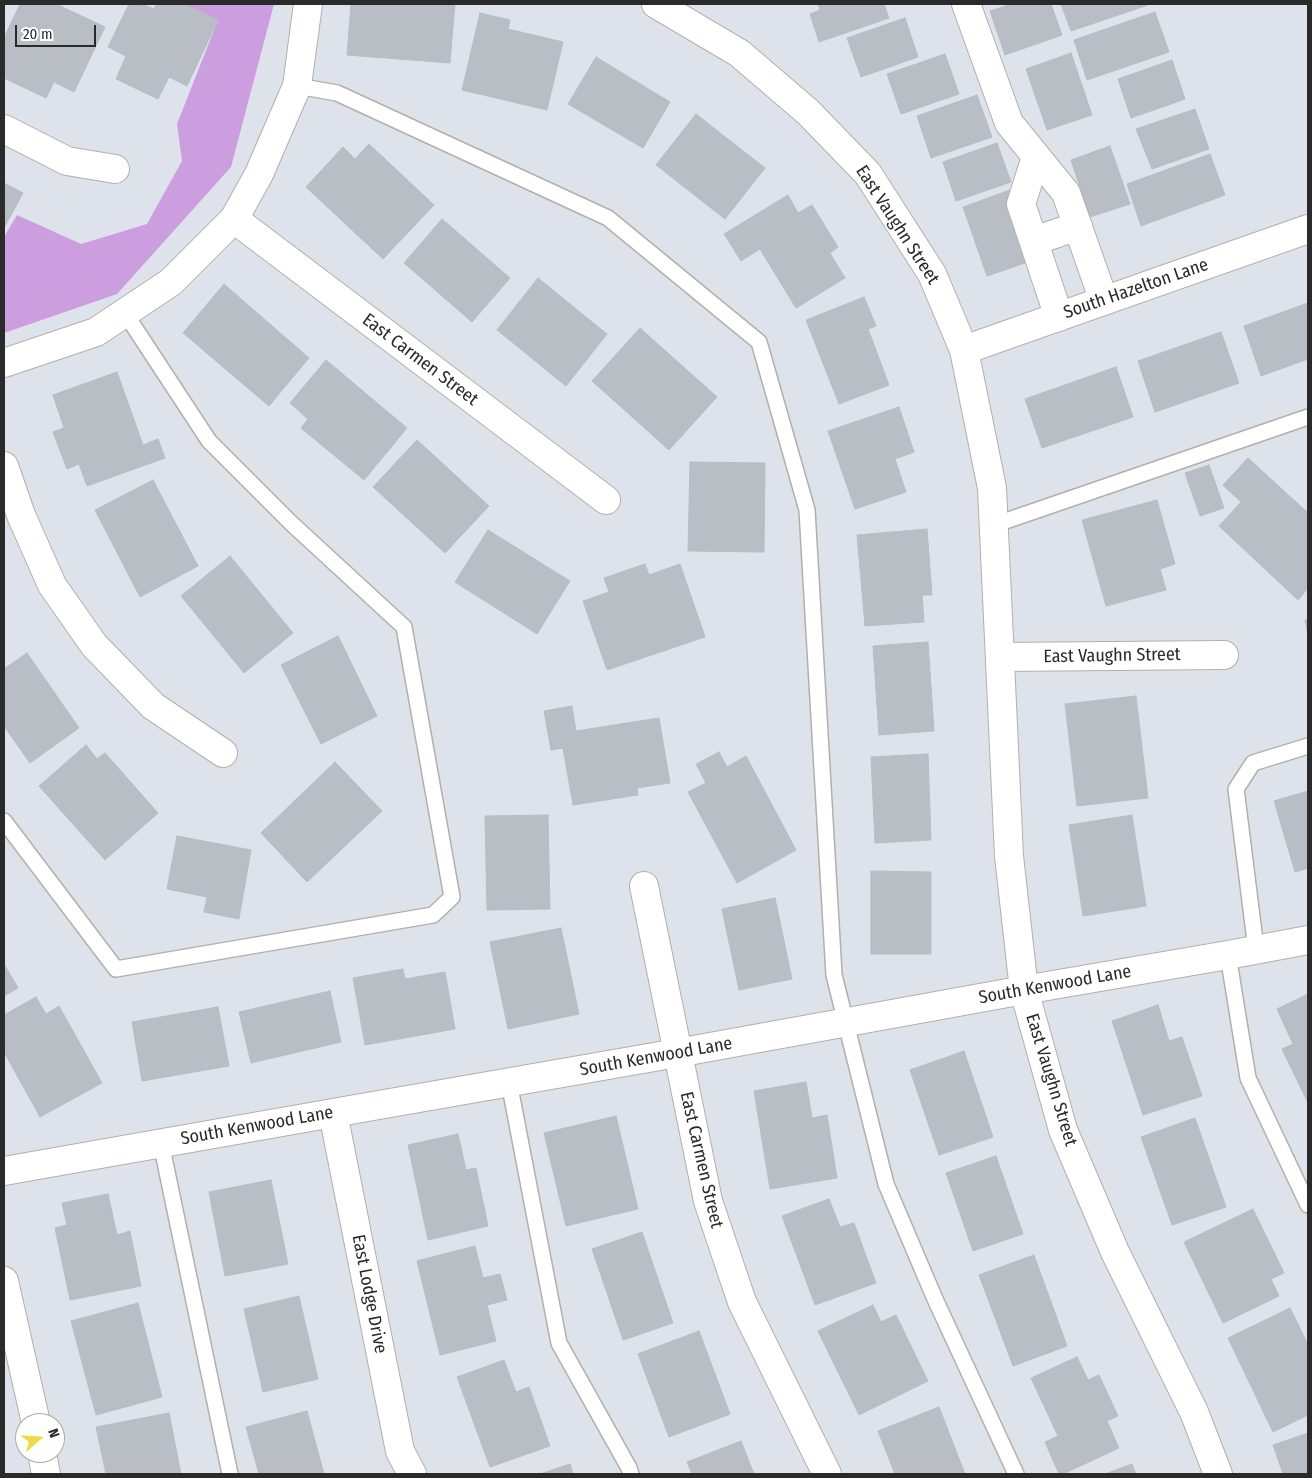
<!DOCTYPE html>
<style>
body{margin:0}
#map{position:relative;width:1312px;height:1478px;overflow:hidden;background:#dde2eb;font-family:"Fira Sans Condensed",sans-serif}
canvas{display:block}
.frame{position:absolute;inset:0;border:5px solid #2a2a2a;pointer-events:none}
.north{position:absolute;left:15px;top:1413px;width:50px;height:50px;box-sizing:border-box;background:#fff;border:1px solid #aaa;border-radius:50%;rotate:71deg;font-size:14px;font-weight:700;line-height:20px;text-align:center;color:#2a2a2a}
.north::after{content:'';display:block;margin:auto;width:18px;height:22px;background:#efda46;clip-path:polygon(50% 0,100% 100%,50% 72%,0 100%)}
.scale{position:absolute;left:15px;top:25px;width:81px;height:22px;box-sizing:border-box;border:2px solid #2a2a2a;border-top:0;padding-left:6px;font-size:15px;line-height:18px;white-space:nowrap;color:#2a2a2a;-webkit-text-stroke:4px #fff;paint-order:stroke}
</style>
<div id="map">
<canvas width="1312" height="1478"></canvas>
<div class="frame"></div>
<div class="north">N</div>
<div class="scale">20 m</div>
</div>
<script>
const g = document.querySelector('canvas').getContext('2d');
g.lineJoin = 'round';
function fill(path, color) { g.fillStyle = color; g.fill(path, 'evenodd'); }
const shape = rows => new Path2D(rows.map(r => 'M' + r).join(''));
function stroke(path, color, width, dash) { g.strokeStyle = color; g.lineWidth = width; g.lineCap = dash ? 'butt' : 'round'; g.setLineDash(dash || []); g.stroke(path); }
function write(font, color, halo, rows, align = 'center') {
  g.font = font + ' "Fira Sans Condensed",sans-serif'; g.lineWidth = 4; g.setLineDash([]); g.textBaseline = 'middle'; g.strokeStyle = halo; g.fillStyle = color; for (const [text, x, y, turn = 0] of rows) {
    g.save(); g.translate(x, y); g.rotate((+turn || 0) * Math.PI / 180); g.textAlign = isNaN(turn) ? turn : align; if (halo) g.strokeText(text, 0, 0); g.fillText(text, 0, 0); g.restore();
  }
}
fill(shape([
 [183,4,274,4,231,167,117,294,4,333,4,237,17,215,81,244,147,224,182,161,177,124,218,20]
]), '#cc9ddf');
const building = shape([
 [20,4,56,4,105,27,74,92,54,82,46,98,4,78,4,38,20,4],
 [129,4,142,4,154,9,157,4,185,4,218,20,187,86,169,77,158,99,116,79,126,56,108,47,129,4],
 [351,4,455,4,450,63,347,55,351,4],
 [818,4,884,4,889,18,819,42,810,14,820,10,818,4],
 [1012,4,1051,4,1062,35,1005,55,990,11,1012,4],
 [1061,4,1147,4,1148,5,1071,31,1061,4],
 [1155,12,1169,52,1087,80,1074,40,1155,12],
 [480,13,510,20,508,29,563,42,547,110,462,90,480,13],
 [905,18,918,57,861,77,847,38,905,18],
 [1071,53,1092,115,1047,130,1026,69,1071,53],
 [945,54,959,94,901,114,887,74,945,54],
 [596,57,670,102,643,148,568,104,596,57],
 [1172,60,1185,99,1131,118,1118,79,1172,60],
 [977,95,992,137,931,158,917,116,977,95],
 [1195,109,1209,149,1152,169,1136,129,1195,109],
 [696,114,765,168,725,219,656,165,696,114],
 [997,143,1011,182,956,201,943,162,997,143],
 [369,144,434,205,383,259,306,187,343,147,355,159,369,144],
 [1110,146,1130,204,1090,217,1071,160,1110,146],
 [1210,154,1225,195,1141,226,1127,184,1210,154],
 [4,183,23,193,4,228,4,183],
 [1010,190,1034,260,987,276,963,207,1010,190],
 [788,195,798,213,812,205,838,247,830,253,845,278,796,308,760,249,741,261,724,234,788,195],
 [442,219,510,278,472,322,404,263,442,219],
 [538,278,607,334,566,386,497,330,538,278],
 [224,284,309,358,269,406,183,333,224,284],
 [864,297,876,326,868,329,889,385,839,404,806,320,864,297],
 [1308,303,1308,359,1261,376,1244,326,1308,303],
 [640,328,717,397,669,450,592,381,640,328],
 [1221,332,1239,383,1155,412,1138,361,1221,332],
 [326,360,407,428,364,480,301,428,308,419,290,403,326,360],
 [1116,367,1133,417,1042,448,1025,399,1116,367],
 [117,372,143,445,158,439,165,458,87,486,79,464,67,469,53,432,64,428,53,395,117,372],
 [899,407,914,452,895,459,906,492,855,509,828,431,899,407],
 [417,440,489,506,445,553,373,487,417,440],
 [1248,458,1308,513,1308,588,1298,600,1219,526,1241,502,1223,485,1248,458],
 [690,462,765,463,764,552,688,551,690,462],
 [1209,465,1224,508,1200,516,1185,473,1209,465],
 [153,480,198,566,140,597,95,510,153,480],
 [1157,500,1175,564,1160,569,1166,590,1106,606,1082,520,1157,500],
 [927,529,932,595,922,595,924,622,865,626,857,535,927,529],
 [488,530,570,581,537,634,455,582,488,530],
 [230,556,293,633,244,673,181,596,230,556],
 [645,564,649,575,680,564,705,637,607,670,583,601,609,592,604,578,645,564],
 [1308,619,1308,635,1305,620,1308,619],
 [338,636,377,716,321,744,281,665,338,636],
 [928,642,934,731,879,735,873,646,928,642],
 [27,653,79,728,30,763,4,726,4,669,27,653],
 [1136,696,1148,798,1077,806,1065,704,1136,696],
 [572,706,576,731,659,718,670,783,637,788,638,795,573,805,563,748,551,750,544,711,572,706],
 [86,745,97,759,105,753,158,813,105,860,39,786,86,745],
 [719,752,727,767,746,756,796,850,737,883,688,792,706,783,696,764,719,752],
 [928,754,931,840,875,843,871,757,928,754],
 [335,762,382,811,307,882,261,833,335,762],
 [1308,791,1308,868,1295,872,1274,801,1308,791],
 [548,815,550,909,487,910,485,816,548,815],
 [1132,815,1146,906,1083,916,1069,825,1132,815],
 [177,836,251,850,239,919,204,912,207,897,167,889,177,836],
 [871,871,931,872,931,954,871,954,871,871],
 [775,898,792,979,739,990,722,909,775,898],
 [561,928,579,1014,508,1029,490,942,561,928],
 [4,964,18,988,4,996,4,964],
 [403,969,405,979,445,972,455,1029,365,1045,353,978,403,969],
 [330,991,341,1042,251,1063,239,1012,330,991],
 [1308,994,1308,1103,1282,1049,1293,1044,1277,1009,1308,994],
 [36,997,46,1014,59,1006,102,1083,40,1117,4,1052,4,1015,36,997],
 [1158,1005,1169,1041,1182,1037,1202,1096,1143,1115,1112,1021,1158,1005],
 [218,1007,229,1066,142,1081,132,1022,218,1007],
 [964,1051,993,1137,939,1155,910,1070,964,1051],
 [806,1082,812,1118,827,1115,837,1178,770,1189,754,1091,806,1082],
 [616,1116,638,1209,566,1226,544,1133,616,1116],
 [1195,1118,1226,1207,1172,1225,1141,1137,1195,1118],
 [458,1134,466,1170,476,1168,488,1226,428,1240,408,1145,458,1134],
 [996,1156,1023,1234,973,1251,946,1173,996,1156],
 [271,1180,288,1264,225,1276,209,1192,271,1180],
 [108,1194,117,1235,130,1231,141,1286,70,1300,55,1228,67,1225,62,1203,108,1194],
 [829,1199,840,1227,854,1223,876,1283,815,1305,782,1216,829,1199],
 [1253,1209,1284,1273,1271,1279,1279,1296,1223,1323,1184,1242,1253,1209],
 [642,1232,673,1323,623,1340,592,1249,642,1232],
 [475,1246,483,1278,500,1274,507,1300,487,1305,496,1341,440,1355,417,1261,475,1246],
 [1034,1255,1067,1346,1013,1366,979,1275,1034,1255],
 [299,1296,318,1379,263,1392,244,1309,299,1296],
 [138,1303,162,1397,96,1415,71,1321,138,1303],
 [873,1305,881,1322,896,1315,928,1381,859,1415,818,1331,873,1305],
 [1290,1308,1308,1345,1308,1415,1273,1432,1228,1338,1290,1308],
 [699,1331,730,1414,669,1437,638,1354,699,1331],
 [1077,1357,1088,1380,1099,1375,1118,1416,1107,1421,1119,1448,1063,1474,1059,1474,1045,1442,1058,1436,1031,1378,1077,1357],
 [504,1360,516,1392,529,1387,550,1446,490,1467,457,1377,504,1360],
 [939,1407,965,1474,895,1474,878,1431,939,1407],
 [307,1411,324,1474,259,1474,246,1427,307,1411],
 [169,1413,181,1474,106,1474,96,1427,169,1413],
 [1308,1433,1308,1474,1283,1474,1273,1445,1308,1433],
 [741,1441,754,1474,692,1474,687,1462,741,1441],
 [570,1464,573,1474,540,1474,570,1464],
 [1132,1464,1136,1474,1105,1474,1132,1464]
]);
fill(building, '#b9bdc4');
stroke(building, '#b7bcc7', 1);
const service = shape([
 [297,86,337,93,608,218,759,342,807,510,834,975,839,995,886,1184,935,1299,1016,1474],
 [994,525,1308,417],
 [4,821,116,969,433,915,452,897,404,627,291,523,209,441,125,313],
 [1256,949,1236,789,1253,763,1308,746],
 [1228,955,1248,1078,1308,1205],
 [509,1082,559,1343,629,1468,631,1474],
 [161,1143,230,1474]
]);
const minor = shape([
 [656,4,739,53,808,112,868,174,932,274,964,350,992,488,1009,856,1024,990,1063,1130,1115,1252,1194,1412,1218,1474],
 [966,4,1009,123,1066,193,1104,301],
 [4,129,67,161,115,169],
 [1036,157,1021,204,1059,317],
 [234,219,606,500],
 [1034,241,1078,226],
 [964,350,1308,229],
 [4,363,96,332,171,282,234,219,259,174,297,86,308,4],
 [4,466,21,515,52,585,94,645,153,706,223,753],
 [1000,657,1224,655],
 [644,886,708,1201,742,1302,827,1474],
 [333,1113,400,1451,412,1474],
 [4,1171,333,1113,677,1053,1024,990,1228,955,1308,940],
 [4,1281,36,1423],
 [42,1453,46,1474]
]);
stroke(service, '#b2b1a6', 18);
stroke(minor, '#b2b1a6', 30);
stroke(service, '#fff', 15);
stroke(minor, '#fff', 28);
write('18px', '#2a2a2a', '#fff', [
 ["East Vaughn Street",897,225,57],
 ["South Hazelton Lane",1136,289,-19],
 ["East Carmen Street",420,360,37],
 ["East Vaughn Street",1112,656,-1],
 ["South Kenwood Lane",1055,985,-10],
 ["South Kenwood Lane",656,1057,-10],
 ["East Vaughn Street",1051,1080,73],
 ["South Kenwood Lane",257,1126,-10],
 ["East Carmen Street",701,1160,77],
 ["East Lodge Drive",369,1294,79]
]);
</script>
